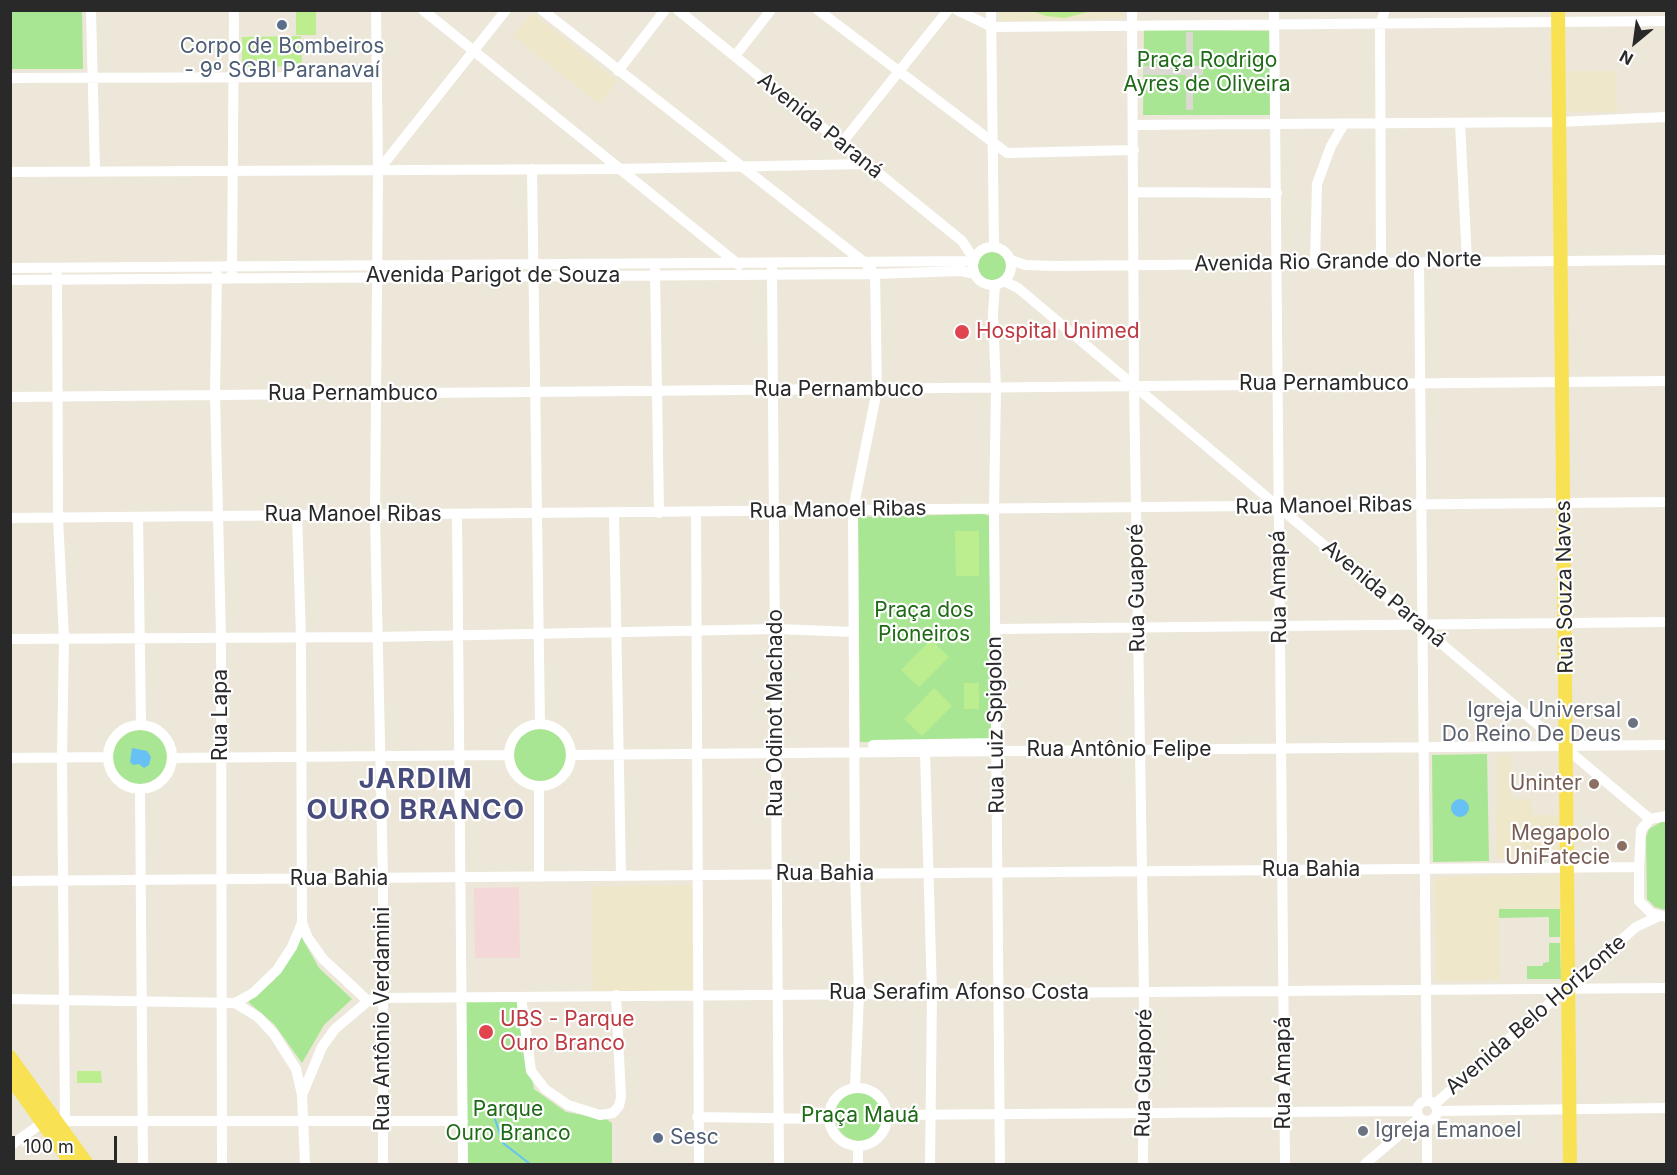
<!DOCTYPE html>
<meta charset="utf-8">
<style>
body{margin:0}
#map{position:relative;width:1677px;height:1175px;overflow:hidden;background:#ede7da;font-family:Inter,sans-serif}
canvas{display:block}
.frame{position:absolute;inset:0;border:12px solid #292929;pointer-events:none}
.north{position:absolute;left:1605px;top:12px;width:60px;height:60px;-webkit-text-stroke:4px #fff;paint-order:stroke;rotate:209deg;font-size:16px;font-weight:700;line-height:24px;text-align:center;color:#292929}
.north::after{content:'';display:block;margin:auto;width:21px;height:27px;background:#292929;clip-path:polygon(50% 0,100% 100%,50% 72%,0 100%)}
.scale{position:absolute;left:12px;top:1136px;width:105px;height:27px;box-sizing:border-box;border:3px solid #292929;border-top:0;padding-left:8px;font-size:18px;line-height:21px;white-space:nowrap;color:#292929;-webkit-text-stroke:4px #fff;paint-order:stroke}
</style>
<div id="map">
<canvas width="1677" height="1175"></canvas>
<div class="frame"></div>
<div class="north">N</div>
<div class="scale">100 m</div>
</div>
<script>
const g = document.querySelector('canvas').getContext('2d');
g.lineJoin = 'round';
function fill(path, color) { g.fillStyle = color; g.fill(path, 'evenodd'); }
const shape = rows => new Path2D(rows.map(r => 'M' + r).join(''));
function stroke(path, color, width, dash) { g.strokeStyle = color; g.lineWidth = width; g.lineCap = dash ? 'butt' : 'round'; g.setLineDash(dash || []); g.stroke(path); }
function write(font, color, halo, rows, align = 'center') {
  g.font = font + ' Inter,sans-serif'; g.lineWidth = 4.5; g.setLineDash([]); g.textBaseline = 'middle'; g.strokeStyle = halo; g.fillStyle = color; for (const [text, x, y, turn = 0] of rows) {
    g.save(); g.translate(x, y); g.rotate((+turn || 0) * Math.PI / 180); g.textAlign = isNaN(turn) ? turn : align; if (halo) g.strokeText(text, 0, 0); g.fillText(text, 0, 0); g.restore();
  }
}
fill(shape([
 [1000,11,1123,11,1123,18,1000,21],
 [532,13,617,81,599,104,513,36],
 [1567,71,1616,71,1617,112,1567,112],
 [1497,755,1511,755,1511,799,1531,799,1532,815,1559,815,1559,857,1556,859,1500,859,1496,857],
 [1559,875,1560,909,1499,909,1500,980,1436,981,1435,881,1437,877],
 [692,885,693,990,593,991,592,886]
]), '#efe7c9');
fill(shape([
 [519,887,520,958,475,958,474,888]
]), '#f4d8d7');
fill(shape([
 [10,11,82,11,83,69,11,69],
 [1144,30,1273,31,1271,115,1143,115],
 '978 266a14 14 0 1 1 28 0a14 14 0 1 1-28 0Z',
 [984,514,989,516,992,738,986,742,860,742,858,517],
 '514 755a26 26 0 1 1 52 0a26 26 0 1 1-52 0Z',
 '113 757a27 27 0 1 1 54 0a27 27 0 1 1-54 0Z',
 [1487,754,1489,861,1433,862,1432,755],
 [1661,822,1666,822,1666,910,1655,907,1647,899,1646,837,1649,829],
 [1499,909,1560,909,1560,937,1549,937,1549,917,1499,918],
 [301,936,319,968,352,999,324,1025,302,1063,274,1024,248,1002,274,980],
 [1549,943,1560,943,1561,979,1527,979,1527,966,1543,966,1543,963,1549,962],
 [463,1001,518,1001,534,1089,566,1112,606,1119,612,1123,612,1164,464,1164],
 '835 1116a25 25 0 1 1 50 0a25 25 0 1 1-50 0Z'
]), '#a8e694');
fill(shape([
 [296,11,316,11,316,35,296,35],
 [1033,11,1091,11,1065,18,1046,16],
 [301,36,302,66,242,67,242,37],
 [955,531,979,531,979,576,956,576],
 [931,640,949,657,919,687,901,670],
 [964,683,979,683,979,709,964,709],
 [934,688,952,706,922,736,904,719],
 [77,1071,101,1071,102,1083,77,1083]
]), '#bcee8f');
fill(shape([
 [1186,32,1193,32,1193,66,1203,66,1203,75,1193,76,1193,110,1186,110,1186,75,1144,75,1144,66,1186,66]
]), '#dcd9d2');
fill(shape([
 [132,748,147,751,151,757,149,765,144,768,139,764,133,765,130,762],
 '1451 808a9 9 0 1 1 18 0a9 9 0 1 1-18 0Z'
]), '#67c1f5');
stroke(shape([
 [495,1119,503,1143,530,1164]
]), '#67c1f5', 2);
stroke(shape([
 [91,10,95,171],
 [376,10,378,171,375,515,383,879,383,1164],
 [423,10,739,265],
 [542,10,864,262,875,274,877,390,853,510,855,874,859,994,855,1087],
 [678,10,962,241,974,259],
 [818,10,1007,153,1134,150],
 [957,10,992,27,1666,21],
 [991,10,994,246],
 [1132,10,1134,386,1144,991,1143,1164],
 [1274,10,1285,1164],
 [735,56,771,10],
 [618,71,665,10],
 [10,78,377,77],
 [1460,123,1467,261],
 [1133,125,1559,122,1666,117],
 [841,144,948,10],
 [532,169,540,724],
 [378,171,506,10],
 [10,172,618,169,866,164],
 [1134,192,1277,193],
 '973 266a19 19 0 1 1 38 0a19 19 0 1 1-38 0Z',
 [1011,260,1025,265,1055,266,1666,260],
 [1419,262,1427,1101],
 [1315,263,1317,184,1331,146,1344,124],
 [1381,263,1380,25,1385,10],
 [10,268,974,261],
 [772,268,779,1164],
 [655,270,659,513],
 [232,271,234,10],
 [217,274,215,395,221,636,222,1164],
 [57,275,58,518,64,638,62,757,65,1121],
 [10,280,875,274,961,271,975,274],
 [1004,281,1018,288,1650,819],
 [995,285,993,313,996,389,994,509,1000,1164],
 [10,397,1666,381],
 [696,512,699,1164],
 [614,513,621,874],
 [457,515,463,1164],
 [138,517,141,724],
 [10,518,1666,502],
 [995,629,1666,622],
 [10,639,377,637,776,629,854,632],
 '509 755a31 31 0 1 1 62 0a31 31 0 1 1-62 0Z',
 '108 757a32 32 0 1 1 64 0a32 32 0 1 1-64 0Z',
 [873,745,997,743],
 [925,752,932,994,930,1164],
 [571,755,1666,745],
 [10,758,107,757],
 [173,758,509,755],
 [539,786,539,877],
 [140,790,143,1164],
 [1666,816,1650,819,1641,830,1639,867,1639,901,1651,913,1666,917],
 [10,881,1639,867],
 [302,923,308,938,323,959,368,1001],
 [521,997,531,1071,545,1089,568,1105,600,1115,613,1113,619,1106,621,1097,616,995],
 [10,999,235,1003,253,993,277,970,292,947,302,923,301,636,297,516],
 [235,1003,258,1017,274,1034,296,1069,302,1095,305,1164],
 '829 1117a29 29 0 1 1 58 0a29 29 0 1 1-58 0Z',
 [302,1095,322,1047,335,1029,368,1001,382,998,1666,988],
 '1417 1111a10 10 0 1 1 20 0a10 10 0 1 1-20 0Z',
 [1436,1103,1636,927,1659,916],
 [1437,1111,1666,1108],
 [888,1115,1416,1111],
 [697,1117,829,1119],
 [1427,1121,1427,1164],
 [10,1146,42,1123,56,1121,463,1121],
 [858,1146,858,1164],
 [1365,1164,1418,1119]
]), '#fff', 10);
stroke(shape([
 [1558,10,1570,1164],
 [10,1057,87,1164],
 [10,1077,72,1164]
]), '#f8e254', 14);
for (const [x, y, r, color] of [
 [282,25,6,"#5c6f8a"],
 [962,332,8,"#e0444e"],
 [1633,723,6,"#6b7280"],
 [1594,784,6,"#8d6e63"],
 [1622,846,6,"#8d6e63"],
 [486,1032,8,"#e0444e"],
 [1363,1131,6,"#6b7280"],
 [658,1138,6,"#5c6f8a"]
]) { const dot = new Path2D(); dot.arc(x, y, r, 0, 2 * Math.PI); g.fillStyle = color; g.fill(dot); stroke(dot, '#fff', 2); }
write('21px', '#4e5e75', '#fff', [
 ["Corpo de Bombeiros",282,47],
 ["- 9º SGBI Paranavaí",282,71],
 ["Sesc",670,1138,"left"]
]);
write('21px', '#1f6a16', '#fff', [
 ["Praça Rodrigo",1207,61],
 ["Ayres de Oliveira",1207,85],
 ["Praça dos",924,611],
 ["Pioneiros",924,635],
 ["Parque",508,1110],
 ["Ouro Branco",508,1134],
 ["Praça Mauá",860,1116]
]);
write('21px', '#292929', '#fff', [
 ["Avenida Paraná",820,126,39],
 ["Avenida Rio Grande do Norte",1338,262,-1],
 ["Avenida Parigot de Souza",493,276],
 ["Rua Pernambuco",1324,384],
 ["Rua Pernambuco",839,390],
 ["Rua Pernambuco",353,394],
 ["Rua Manoel Ribas",1324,506,-1],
 ["Rua Manoel Ribas",838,510,-1],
 ["Rua Manoel Ribas",353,515],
 ["Rua Amapá",1279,587,-91],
 ["Rua Souza Naves",1565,587,-91],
 ["Rua Guaporé",1137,588,-91],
 ["Avenida Paraná",1384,594,40],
 ["Rua Odinot Machado",776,713,-90],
 ["Rua Lapa",221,715,-90],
 ["Rua Luiz Spigolon",996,725,-91],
 ["Rua Antônio Felipe",1119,750],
 ["Rua Bahia",1311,870],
 ["Rua Bahia",825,874],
 ["Rua Bahia",339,879],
 ["Rua Serafim Afonso Costa",959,993],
 ["Avenida Belo Horizonte",1536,1015,-41],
 ["Rua Antônio Verdamini",383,1019,-90],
 ["Rua Guaporé",1144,1073,-89],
 ["Rua Amapá",1284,1073,-90]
]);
write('21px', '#be3a42', '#fff', [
 ["Hospital Unimed",976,332],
 ["UBS - Parque",500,1020],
 ["Ouro Branco",500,1044]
], 'left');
write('21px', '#5b616d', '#fff', [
 ["Igreja Universal",1621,711],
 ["Do Reino De Deus",1621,735],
 ["Igreja Emanoel",1375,1131,"left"]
], 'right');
write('21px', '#785e54', '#fff', [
 ["Uninter",1582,784],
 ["Megapolo",1610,834],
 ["UniFatecie",1610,858]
], 'right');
g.letterSpacing = '1.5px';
write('bold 27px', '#474c7d', '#fff', [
 ["JARDIM",416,780],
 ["OURO BRANCO",416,811]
]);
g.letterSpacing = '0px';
</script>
